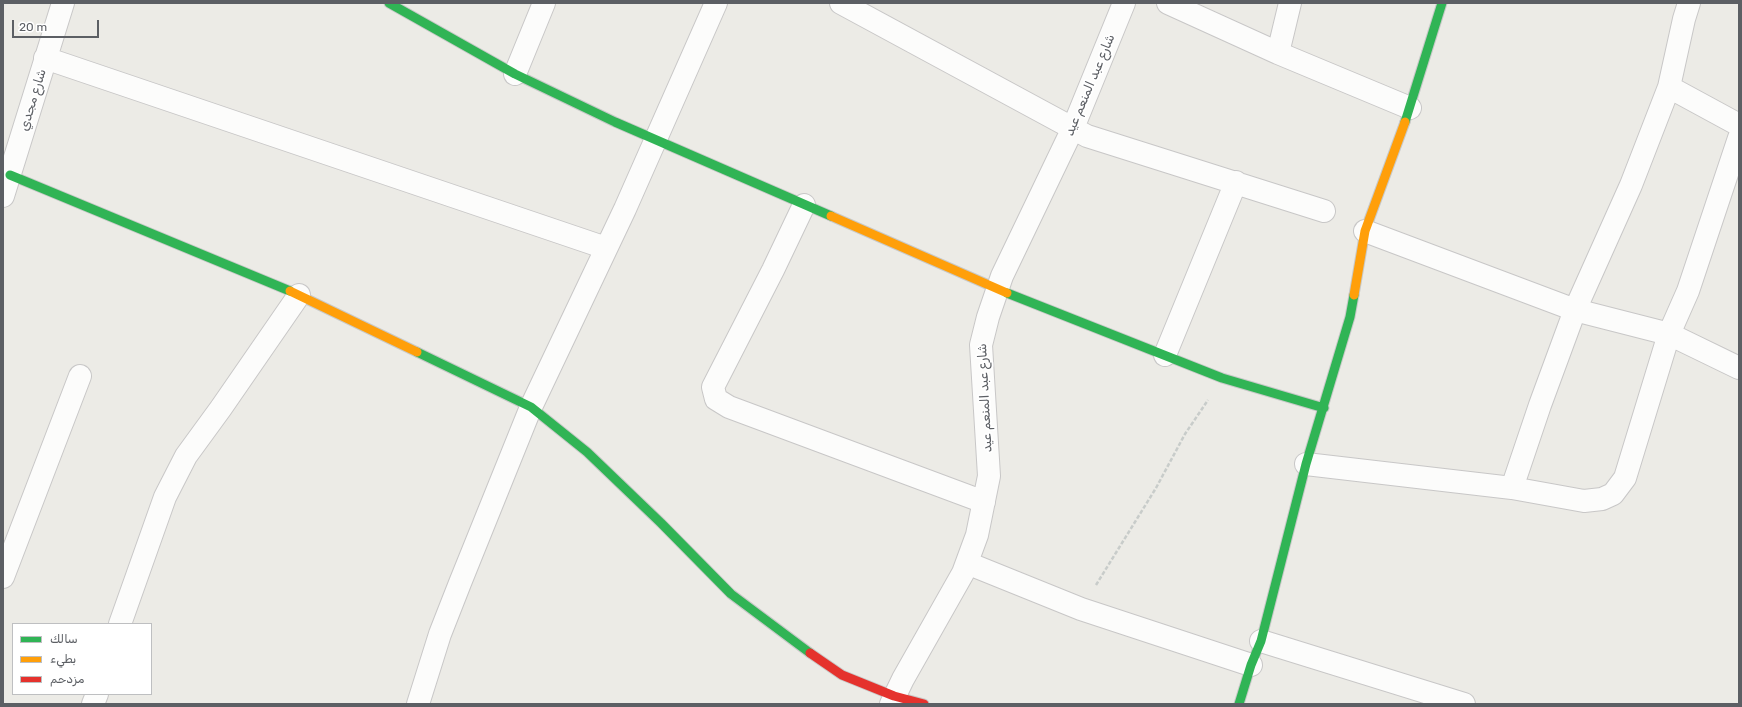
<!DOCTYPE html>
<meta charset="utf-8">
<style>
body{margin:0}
#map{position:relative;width:1742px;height:707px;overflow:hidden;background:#ecebe6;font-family:Rubik,"Noto Sans Arabic",sans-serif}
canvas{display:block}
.frame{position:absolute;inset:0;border:4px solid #5c5f64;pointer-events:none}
.legend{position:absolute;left:12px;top:623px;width:140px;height:72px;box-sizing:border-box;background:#fff;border:1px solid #bebfc1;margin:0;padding:5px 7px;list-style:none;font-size:12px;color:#5c5f64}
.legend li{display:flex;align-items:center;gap:8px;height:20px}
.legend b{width:20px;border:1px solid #bebfc1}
.scale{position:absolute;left:12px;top:20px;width:87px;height:18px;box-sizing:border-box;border:2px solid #5c5f64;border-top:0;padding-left:5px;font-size:12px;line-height:14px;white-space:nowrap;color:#5c5f64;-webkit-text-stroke:3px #fff;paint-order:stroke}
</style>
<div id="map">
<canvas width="1742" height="707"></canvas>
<div class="frame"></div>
<ul class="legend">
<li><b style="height:5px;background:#30b455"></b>سالك</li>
<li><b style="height:5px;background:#ff9f0a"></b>بطيء</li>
<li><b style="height:5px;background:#e5322d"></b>مزدحم</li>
</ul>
<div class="scale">20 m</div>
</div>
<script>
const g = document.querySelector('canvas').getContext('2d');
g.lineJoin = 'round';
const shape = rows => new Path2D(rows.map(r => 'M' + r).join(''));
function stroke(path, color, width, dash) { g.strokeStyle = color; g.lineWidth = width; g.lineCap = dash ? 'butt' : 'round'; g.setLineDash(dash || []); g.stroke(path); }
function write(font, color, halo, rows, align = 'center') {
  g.font = font + ' Rubik,"Noto Sans Arabic",sans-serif'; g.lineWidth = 3.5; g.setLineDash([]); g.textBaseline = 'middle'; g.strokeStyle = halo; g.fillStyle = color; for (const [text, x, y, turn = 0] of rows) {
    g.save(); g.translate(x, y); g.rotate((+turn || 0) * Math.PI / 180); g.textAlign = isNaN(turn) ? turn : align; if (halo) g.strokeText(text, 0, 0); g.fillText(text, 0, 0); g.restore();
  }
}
const street = shape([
 [841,3,1087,136,1324,211],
 [1168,3,1278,53],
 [1290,3,1278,53,1410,108],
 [45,58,606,248],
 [515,74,544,3],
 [1669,87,1739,125],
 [3,196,63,3],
 [804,205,773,270,713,387,716,399,729,407,984,502],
 [1365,231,1575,310,1669,334,1739,368],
 [1165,355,1236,182],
 [1306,464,1512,488,1584,501,1602,499,1613,494,1625,478,1669,334,1688,291,1739,138],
 [1512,488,1540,405,1575,310,1631,185,1669,87,1684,19,1689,3],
 [967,563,1081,609,1251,665],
 [3,577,80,376],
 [120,624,165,497,186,456,221,408,299,295],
 [1261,641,1464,704],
 [93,704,97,694],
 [418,704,440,634,460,583,531,407,625,209,716,3],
 [891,704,903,679,963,573,977,535,989,476,981,345,988,317,1002,276,1073,128,1124,3]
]);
const fast = shape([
 [389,3,515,74,615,122,831,216],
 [1405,122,1442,3],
 [10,175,290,291],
 [1007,293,1222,378,1324,408],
 [417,352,531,407,587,452,661,523,731,594,810,653],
 [1239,704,1251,665,1261,641,1306,464,1350,317,1354,295]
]);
const slow = shape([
 [831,216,1007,293],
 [290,291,417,352],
 [1354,295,1365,231,1405,122]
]);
const jam = shape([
 [810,653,842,675,894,696,924,704]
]);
stroke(street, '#c8c7c7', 24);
stroke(fast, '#c8c9c8', 11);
stroke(slow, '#c8c9c8', 11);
stroke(jam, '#c8c9c8', 11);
stroke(shape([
 [1096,585,1156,488,1185,434,1208,400]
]), '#c8ccca', 2.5, [4, 2]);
stroke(street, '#fcfcfb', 22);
stroke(fast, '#30b455', 9);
stroke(slow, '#ff9f0a', 9);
stroke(jam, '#e5322d', 9);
write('13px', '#5c5f64', '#fff', [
 ["شارع عبد المنعم عيد",1090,85,-67],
 ["شارع مجدي",33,100,-73],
 ["شارع عبد المنعم عيد",985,398,-93]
]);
</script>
